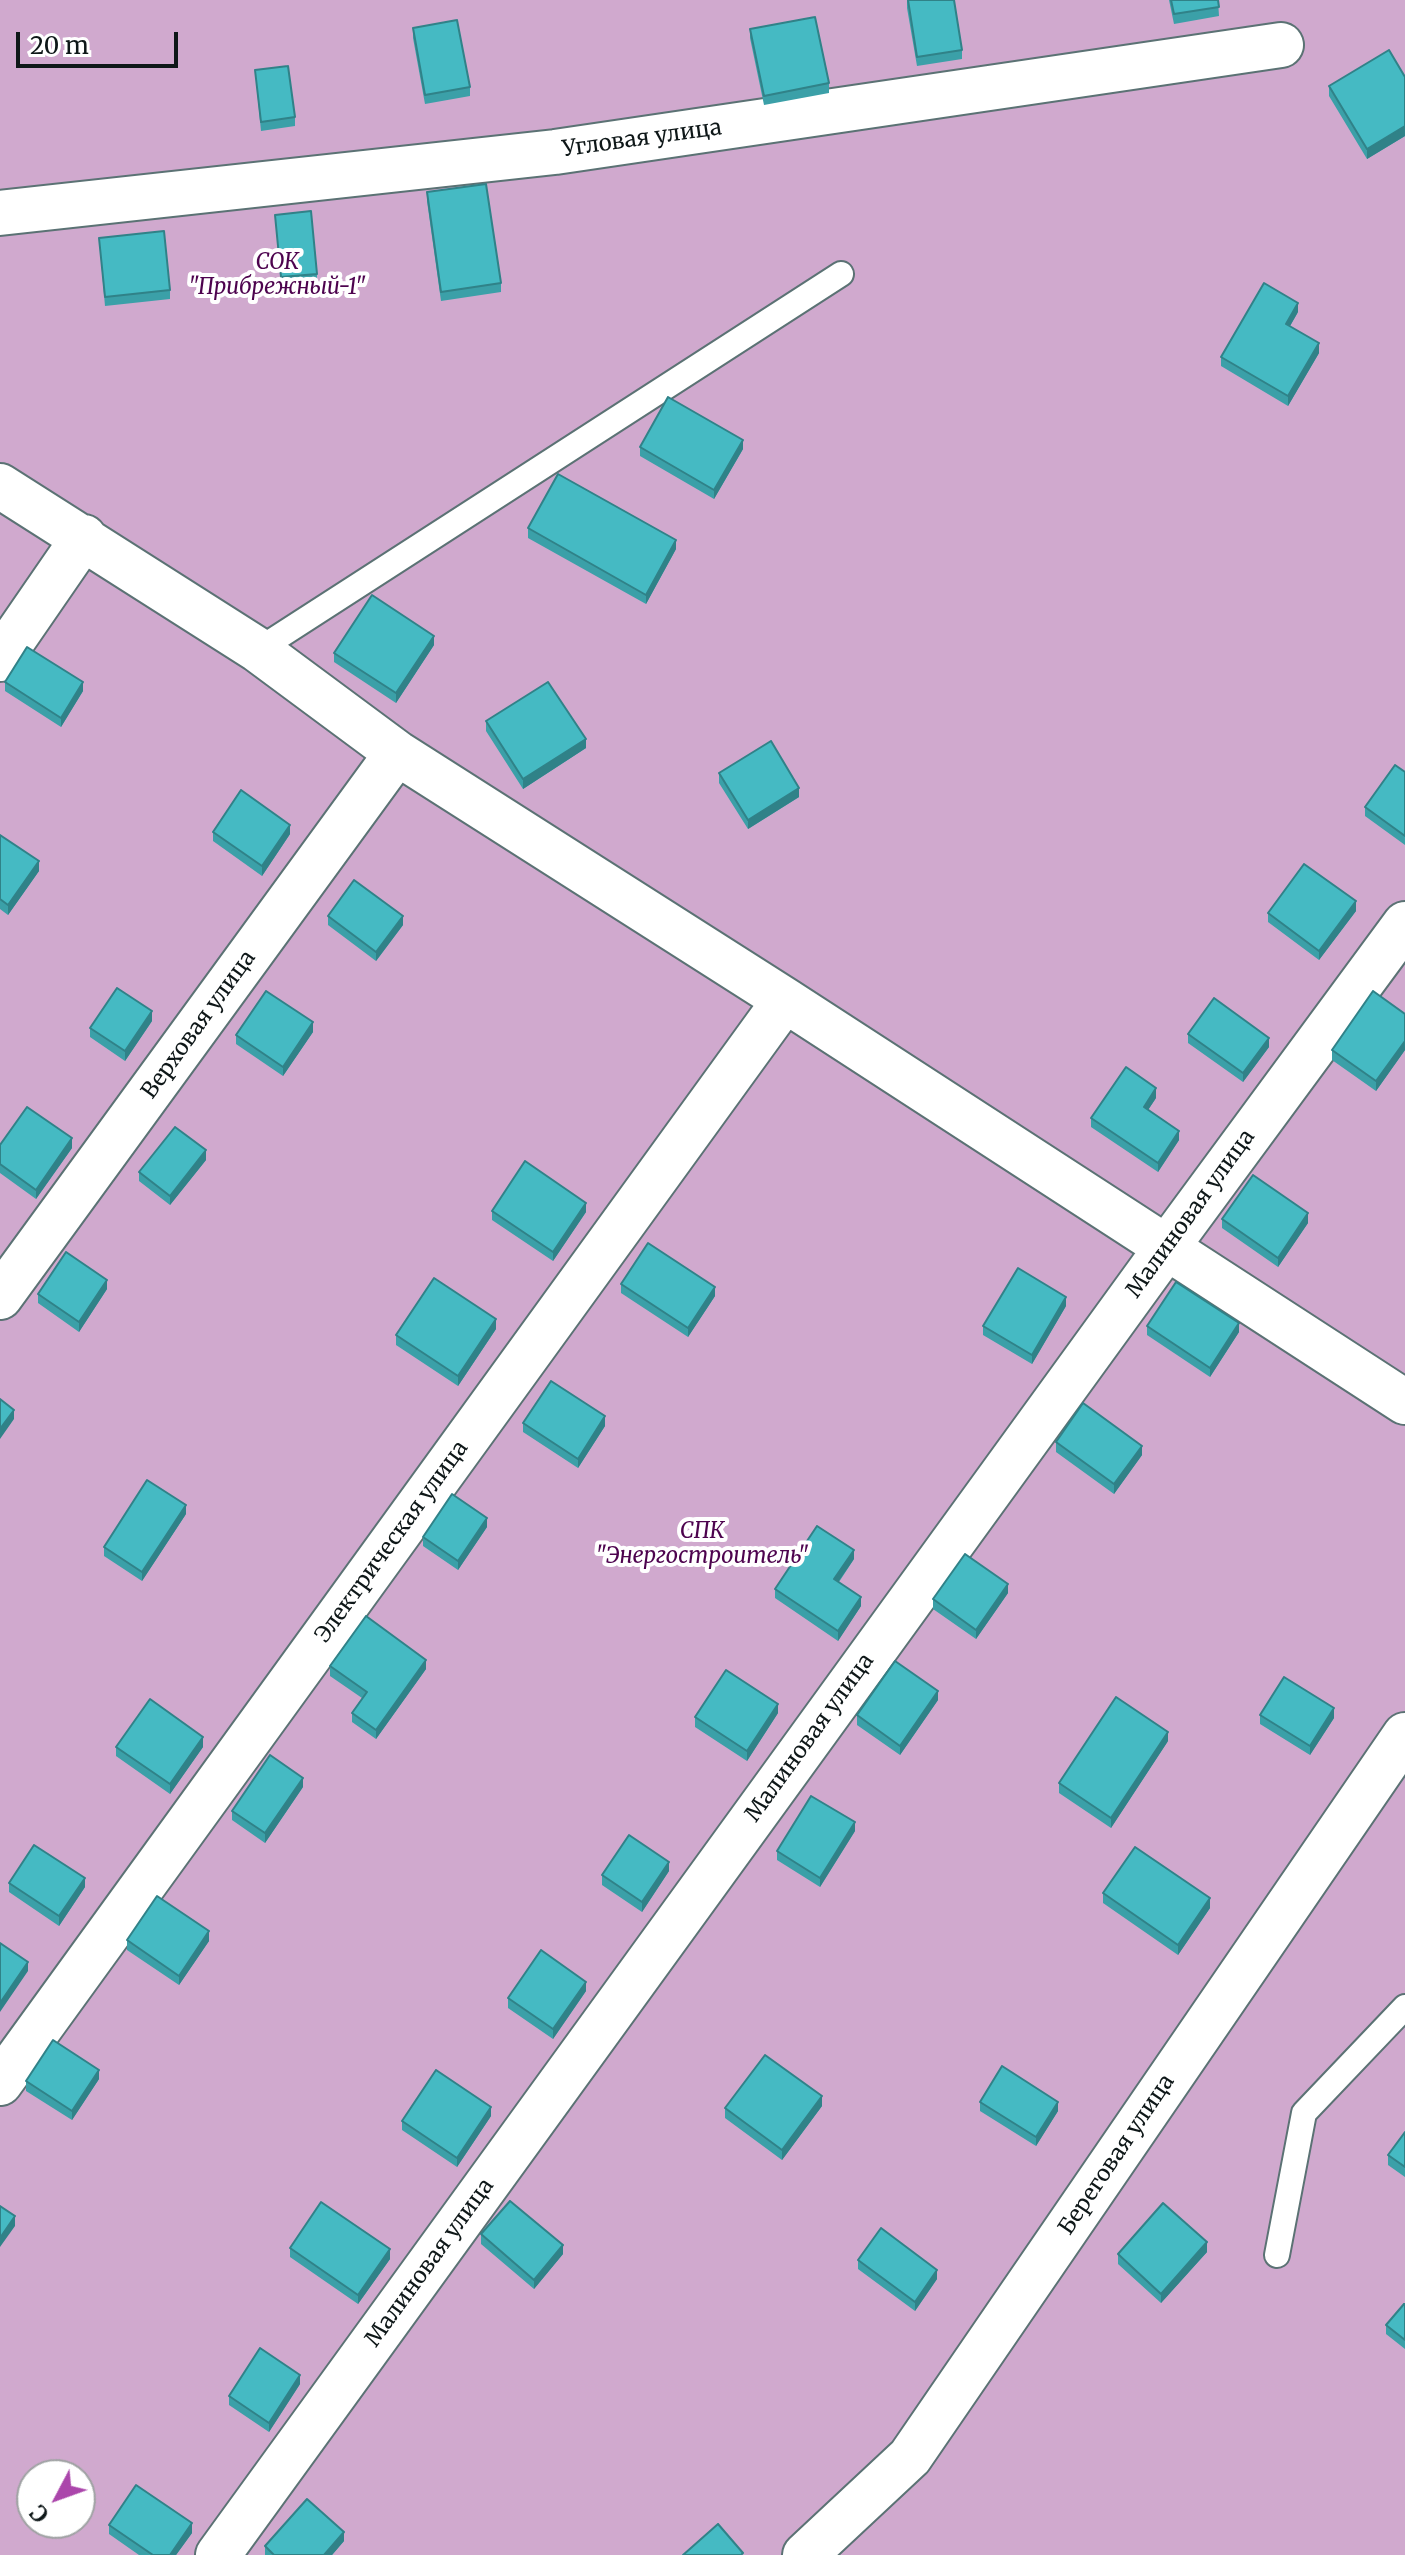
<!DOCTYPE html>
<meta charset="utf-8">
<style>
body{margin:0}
#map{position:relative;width:1405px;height:2555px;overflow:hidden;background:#d2ebed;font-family:Merriweather,serif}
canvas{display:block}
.north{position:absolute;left:16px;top:2459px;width:80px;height:80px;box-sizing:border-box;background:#fff;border:2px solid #9fa2a3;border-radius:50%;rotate:229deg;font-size:22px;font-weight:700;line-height:32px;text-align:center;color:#0e1718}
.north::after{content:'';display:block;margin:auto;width:28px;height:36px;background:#ab46ab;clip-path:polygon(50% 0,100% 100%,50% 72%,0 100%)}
.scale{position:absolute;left:16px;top:32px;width:162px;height:36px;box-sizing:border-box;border:4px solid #0e1718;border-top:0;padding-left:10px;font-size:24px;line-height:28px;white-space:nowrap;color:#0e1718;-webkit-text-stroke:6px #fff;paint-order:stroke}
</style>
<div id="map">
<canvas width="1405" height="2555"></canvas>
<div class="north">С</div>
<div class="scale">20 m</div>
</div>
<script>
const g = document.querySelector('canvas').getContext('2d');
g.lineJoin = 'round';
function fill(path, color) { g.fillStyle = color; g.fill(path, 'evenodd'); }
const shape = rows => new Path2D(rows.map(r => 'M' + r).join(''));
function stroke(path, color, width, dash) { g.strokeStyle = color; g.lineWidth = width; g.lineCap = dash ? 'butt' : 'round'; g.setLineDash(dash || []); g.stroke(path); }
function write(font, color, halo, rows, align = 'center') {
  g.font = font + ' Merriweather,serif'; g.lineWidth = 8; g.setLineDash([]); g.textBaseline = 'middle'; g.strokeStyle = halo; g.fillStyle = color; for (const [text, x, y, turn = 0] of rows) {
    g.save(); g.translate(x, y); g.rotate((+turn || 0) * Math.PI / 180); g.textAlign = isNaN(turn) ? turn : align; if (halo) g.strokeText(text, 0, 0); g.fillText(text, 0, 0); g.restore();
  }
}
fill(shape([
 [0,0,1405,0,1405,2555,0,2555],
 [32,2475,80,2475,80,2523,32,2523]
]), '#d0a9ce');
const service = shape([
 [258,650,841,274],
 [1277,2255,1304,2113,1405,2007]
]);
const minor = shape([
 [0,213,555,152,1281,45],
 [0,486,258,650,397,753,785,1000,1405,1402],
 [0,659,84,537],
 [0,1297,397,753],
 [0,2083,785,1000],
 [218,2555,1167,1247,1405,924],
 [805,2555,910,2457,1405,1735]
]);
stroke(service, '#5b7274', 28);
stroke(minor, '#5b7274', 48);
stroke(service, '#fff', 24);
stroke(minor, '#fff', 44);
fill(shape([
 [907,0,962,50,962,59,917,66,907,8],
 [1169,0,1218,0,1219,16,1174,24],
 [413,28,470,87,470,96,425,104,413,38],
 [750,29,829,83,829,93,764,105,750,38],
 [255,70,295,117,295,126,261,131],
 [1405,77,1405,136,1367,159,1329,96,1329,86],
 [427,192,501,283,501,292,441,301,427,201],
 [275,215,317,274,317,283,281,286],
 [99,238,170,290,170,299,105,306],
 [1298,312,1290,326,1319,353,1288,406,1221,366,1221,357],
 [640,447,743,449,714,499,640,456],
 [528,528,676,549,646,604,528,538],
 [434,645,396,703,334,662,334,653],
 [5,682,83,691,61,727,5,691],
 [486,721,586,748,523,789,486,731],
 [1405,772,1405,845,1365,816,1365,807],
 [719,773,799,797,748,829,719,783],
 [213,832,290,834,262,876,213,841],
 [0,835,39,871,8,915,0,909],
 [1356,911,1319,960,1268,922,1268,913],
 [328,916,403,925,376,961,328,925],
 [1405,1014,1405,1050,1376,1091,1332,1060,1332,1050],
 [152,1021,125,1061,90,1037,90,1028],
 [313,1032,283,1076,236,1044,236,1035],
 [1188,1034,1269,1047,1243,1082,1188,1043],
 [1156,1098,1148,1110,1179,1140,1158,1172,1091,1127,1091,1118],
 [0,1145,72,1148,36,1199,0,1173],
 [206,1160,170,1205,139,1181,139,1172],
 [492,1211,586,1212,553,1261,492,1220],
 [1222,1219,1308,1223,1278,1267,1222,1228],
 [621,1284,715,1296,688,1337,621,1293],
 [107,1289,79,1332,38,1303,38,1294],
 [1066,1306,1032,1364,983,1335,983,1326],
 [1147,1326,1239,1332,1210,1377,1147,1335],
 [496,1329,458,1386,396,1345,396,1335],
 [523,1423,605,1426,578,1468,523,1432],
 [1056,1442,1142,1455,1114,1494,1056,1452],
 [186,1514,142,1581,104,1556,104,1547],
 [487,1527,458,1570,423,1546,423,1537],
 [854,1559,839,1582,861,1606,838,1641,775,1598,775,1589],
 [1008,1593,976,1639,933,1609,933,1599],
 [330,1666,426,1669,376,1739,352,1722,352,1713,362,1698,330,1676],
 [938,1700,900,1755,857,1725,857,1715],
 [778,1713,747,1761,695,1727,695,1717],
 [1260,1715,1334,1718,1310,1755,1260,1724],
 [1168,1741,1111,1828,1059,1793,1059,1783],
 [116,1747,203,1747,170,1794,116,1756],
 [303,1787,265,1843,232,1820,232,1811],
 [855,1831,820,1887,777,1860,777,1851],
 [669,1871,642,1912,602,1885,602,1875],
 [9,1883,85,1887,59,1926,9,1892],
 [1103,1893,1210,1908,1178,1955,1103,1903],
 [127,1940,209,1941,179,1985,127,1950],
 [586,1991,553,2039,508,2008,508,1998],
 [99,2079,72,2120,26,2091,26,2081],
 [980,2102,1058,2111,1036,2146,980,2111],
 [822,2106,782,2160,725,2118,725,2108],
 [491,2116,457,2167,402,2130,402,2121],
 [1405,2132,1405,2177,1388,2165,1388,2155],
 [481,2234,563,2254,534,2289,481,2244],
 [290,2248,390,2259,358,2304,290,2257],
 [1207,2252,1161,2303,1118,2264,1118,2254],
 [858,2260,937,2279,915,2311,858,2269],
 [1405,2304,1405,2349,1386,2334,1386,2325],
 [300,2384,269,2432,229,2405,229,2396],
 [109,2525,192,2533,176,2555,139,2555,109,2534],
 [344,2541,332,2555,265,2555,265,2546]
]), '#3ba0a8');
fill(shape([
 [1405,126,1405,136,1367,159,1367,149],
 [1298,303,1298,312,1286,333,1286,324],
 [1319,343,1319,353,1288,406,1288,396],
 [743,440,743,449,714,499,714,490],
 [676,540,676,549,646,604,646,595],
 [434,636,434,645,396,703,396,693],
 [83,682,83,691,61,727,61,718],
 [586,739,586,748,523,789,523,779],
 [799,788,799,797,748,829,748,820],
 [290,825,290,834,262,876,262,866],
 [39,861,39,871,8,915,8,905],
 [1356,901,1356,911,1319,960,1319,951],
 [403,916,403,925,376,961,376,952],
 [152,1011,152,1021,125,1061,125,1051],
 [313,1022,313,1032,283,1076,283,1067],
 [1269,1038,1269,1047,1243,1082,1243,1073],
 [1405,1041,1405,1050,1376,1091,1376,1081],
 [1156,1088,1156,1098,1144,1116,1144,1107],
 [1179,1131,1179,1140,1158,1172,1158,1163],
 [72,1138,72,1148,36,1199,36,1190],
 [206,1150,206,1160,170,1205,170,1196],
 [586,1203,586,1212,553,1261,553,1252],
 [1308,1213,1308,1223,1278,1267,1278,1258],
 [107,1280,107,1289,79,1332,79,1322],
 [715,1287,715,1296,688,1337,688,1328],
 [1066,1297,1066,1306,1032,1364,1032,1355],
 [496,1319,496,1329,458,1386,458,1376],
 [1239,1323,1239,1332,1210,1377,1210,1368],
 [14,1410,14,1419,0,1439,0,1429],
 [605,1416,605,1426,578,1468,578,1459],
 [1142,1446,1142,1455,1114,1494,1114,1484],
 [186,1505,186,1514,142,1581,142,1572],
 [487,1518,487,1527,458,1570,458,1561],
 [854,1550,854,1559,834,1588,834,1579],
 [1008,1584,1008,1593,976,1639,976,1630],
 [861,1597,861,1606,838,1641,838,1631],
 [426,1660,426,1669,376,1739,376,1730],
 [938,1691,938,1700,900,1755,900,1746],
 [778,1704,778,1713,747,1761,747,1751],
 [1334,1708,1334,1718,1310,1755,1310,1746],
 [1168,1732,1168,1741,1111,1828,1111,1818],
 [203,1737,203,1747,170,1794,170,1784],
 [303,1778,303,1787,265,1843,265,1833],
 [855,1822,855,1831,820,1887,820,1878],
 [669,1862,669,1871,642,1912,642,1902],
 [85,1878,85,1887,59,1926,59,1916],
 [1210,1898,1210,1908,1178,1955,1178,1945],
 [209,1931,209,1941,179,1985,179,1976],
 [28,1962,28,1971,0,2012,0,2003],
 [586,1982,586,1991,553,2039,553,2029],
 [99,2070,99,2079,72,2120,72,2111],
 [822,2096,822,2106,782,2160,782,2150],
 [1058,2102,1058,2111,1036,2146,1036,2137],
 [491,2107,491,2116,457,2167,457,2158],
 [15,2216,15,2226,0,2247,0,2238],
 [1207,2242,1207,2252,1161,2303,1161,2294],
 [563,2245,563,2254,534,2289,534,2280],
 [390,2249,390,2259,358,2304,358,2295],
 [937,2270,937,2279,915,2311,915,2302],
 [300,2375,300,2384,269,2432,269,2423],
 [192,2523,192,2533,176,2555,170,2555],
 [344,2532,344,2541,332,2555,324,2555]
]), '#308288');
const building = shape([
 [908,0,954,0,962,50,917,57,908,0],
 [1171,0,1218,0,1219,7,1174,14,1171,0],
 [815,17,829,83,764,96,750,29,815,17],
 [457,20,470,87,425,95,413,28,457,20],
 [1389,50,1405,77,1405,126,1367,149,1329,86,1389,50],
 [288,66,295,117,261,122,255,70,288,66],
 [486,184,501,283,441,292,427,192,486,184],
 [311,211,317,274,281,277,275,215,311,211],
 [164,231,170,290,105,297,99,238,164,231],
 [1264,283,1298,303,1286,324,1319,343,1288,396,1221,357,1264,283],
 [668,397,743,440,714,490,640,447,668,397],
 [558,474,676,540,646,595,528,528,558,474],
 [372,595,434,636,396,693,334,653,372,595],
 [27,647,83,682,61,718,5,682,27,647],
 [548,682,586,739,523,779,486,721,548,682],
 [771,741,799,788,748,820,719,773,771,741],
 [1395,765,1405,772,1405,836,1365,807,1395,765],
 [241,790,290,825,262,866,213,832,241,790],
 [0,835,39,861,8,905,0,899,0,835],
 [1304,864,1356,901,1319,951,1268,913,1304,864],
 [354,880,403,916,376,952,328,916,354,880],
 [117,988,152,1011,125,1051,90,1028,117,988],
 [266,991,313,1022,283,1067,236,1035,266,991],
 [1373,991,1405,1014,1405,1041,1376,1081,1332,1050,1373,991],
 [1214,998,1269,1038,1243,1073,1188,1034,1214,998],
 [1126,1067,1156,1088,1144,1107,1179,1131,1158,1163,1091,1118,1126,1067],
 [27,1107,72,1138,36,1190,0,1164,0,1145,27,1107],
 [175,1127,206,1150,170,1196,139,1172,175,1127],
 [525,1161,586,1203,553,1252,492,1211,525,1161],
 [1253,1175,1308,1213,1278,1258,1222,1219,1253,1175],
 [648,1243,715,1287,688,1328,621,1284,648,1243],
 [66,1252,107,1280,79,1322,38,1294,66,1252],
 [1018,1268,1066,1297,1032,1355,983,1326,1018,1268],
 [434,1278,496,1319,458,1376,396,1335,434,1278],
 [1176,1282,1239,1323,1210,1368,1147,1326,1176,1282],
 [551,1381,605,1416,578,1459,523,1423,551,1381],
 [0,1399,14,1410,0,1429,0,1399],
 [1083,1403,1142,1446,1114,1484,1056,1442,1083,1403],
 [147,1480,186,1505,142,1572,104,1547,147,1480],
 [452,1494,487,1518,458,1561,423,1537,452,1494],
 [817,1526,854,1550,834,1579,861,1597,838,1631,775,1589,817,1526],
 [965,1554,1008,1584,976,1630,933,1599,965,1554],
 [366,1616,426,1660,376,1730,352,1713,367,1692,330,1666,366,1616],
 [895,1661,938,1691,900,1746,857,1715,895,1661],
 [726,1670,778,1704,747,1751,695,1717,726,1670],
 [1284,1677,1334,1708,1310,1746,1260,1715,1284,1677],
 [1116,1697,1168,1732,1111,1818,1059,1783,1116,1697],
 [150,1699,203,1737,170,1784,116,1747,150,1699],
 [270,1755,303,1778,265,1833,232,1811,270,1755],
 [811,1796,855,1822,820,1878,777,1851,811,1796],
 [629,1835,669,1862,642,1902,602,1875,629,1835],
 [34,1845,85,1878,59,1916,9,1883,34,1845],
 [1135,1847,1210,1898,1178,1945,1103,1893,1135,1847],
 [157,1896,209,1931,179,1976,127,1940,157,1896],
 [0,1943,28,1962,0,2003,0,1943],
 [541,1950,586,1982,553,2029,508,1998,541,1950],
 [53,2040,99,2070,72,2111,26,2081,53,2040],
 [765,2055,822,2096,782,2150,725,2108,765,2055],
 [1002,2066,1058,2102,1036,2137,980,2102,1002,2066],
 [436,2070,491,2107,457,2158,402,2121,436,2070],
 [1405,2132,1405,2167,1388,2155,1405,2132],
 [510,2201,563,2245,534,2280,481,2234,510,2201],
 [321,2202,390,2249,358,2295,290,2248,321,2202],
 [1163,2203,1207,2242,1161,2294,1118,2254,1163,2203],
 [0,2206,15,2216,0,2238,0,2206],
 [881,2228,937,2270,915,2302,858,2260,881,2228],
 [1404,2304,1405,2304,1405,2340,1386,2325,1404,2304],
 [260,2348,300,2375,269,2423,229,2396,260,2348],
 [136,2485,192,2523,170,2555,153,2555,109,2525,136,2485],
 [307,2499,344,2532,324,2555,274,2555,265,2546,307,2499],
 [718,2524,743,2553,741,2555,683,2555,718,2524]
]);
fill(building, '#45bac3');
stroke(building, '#308288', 2);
write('22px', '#0e1718', '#fff', [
 ["Угловая улица",642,139,-8],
 ["Верховая улица",199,1025,-54],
 ["Малиновая улица",1191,1214,-54],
 ["Электрическая улица",392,1542,-54],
 ["Малиновая улица",810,1738,-54],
 ["Береговая улица",1117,2155,-56],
 ["Малиновая улица",430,2263,-54]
]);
write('italic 22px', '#4d034e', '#fff', [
 ["СОК",277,263],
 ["\"Прибрежный-1\"",277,288],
 ["СПК",702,1532],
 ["\"Энергостроитель\"",702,1557]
]);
</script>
